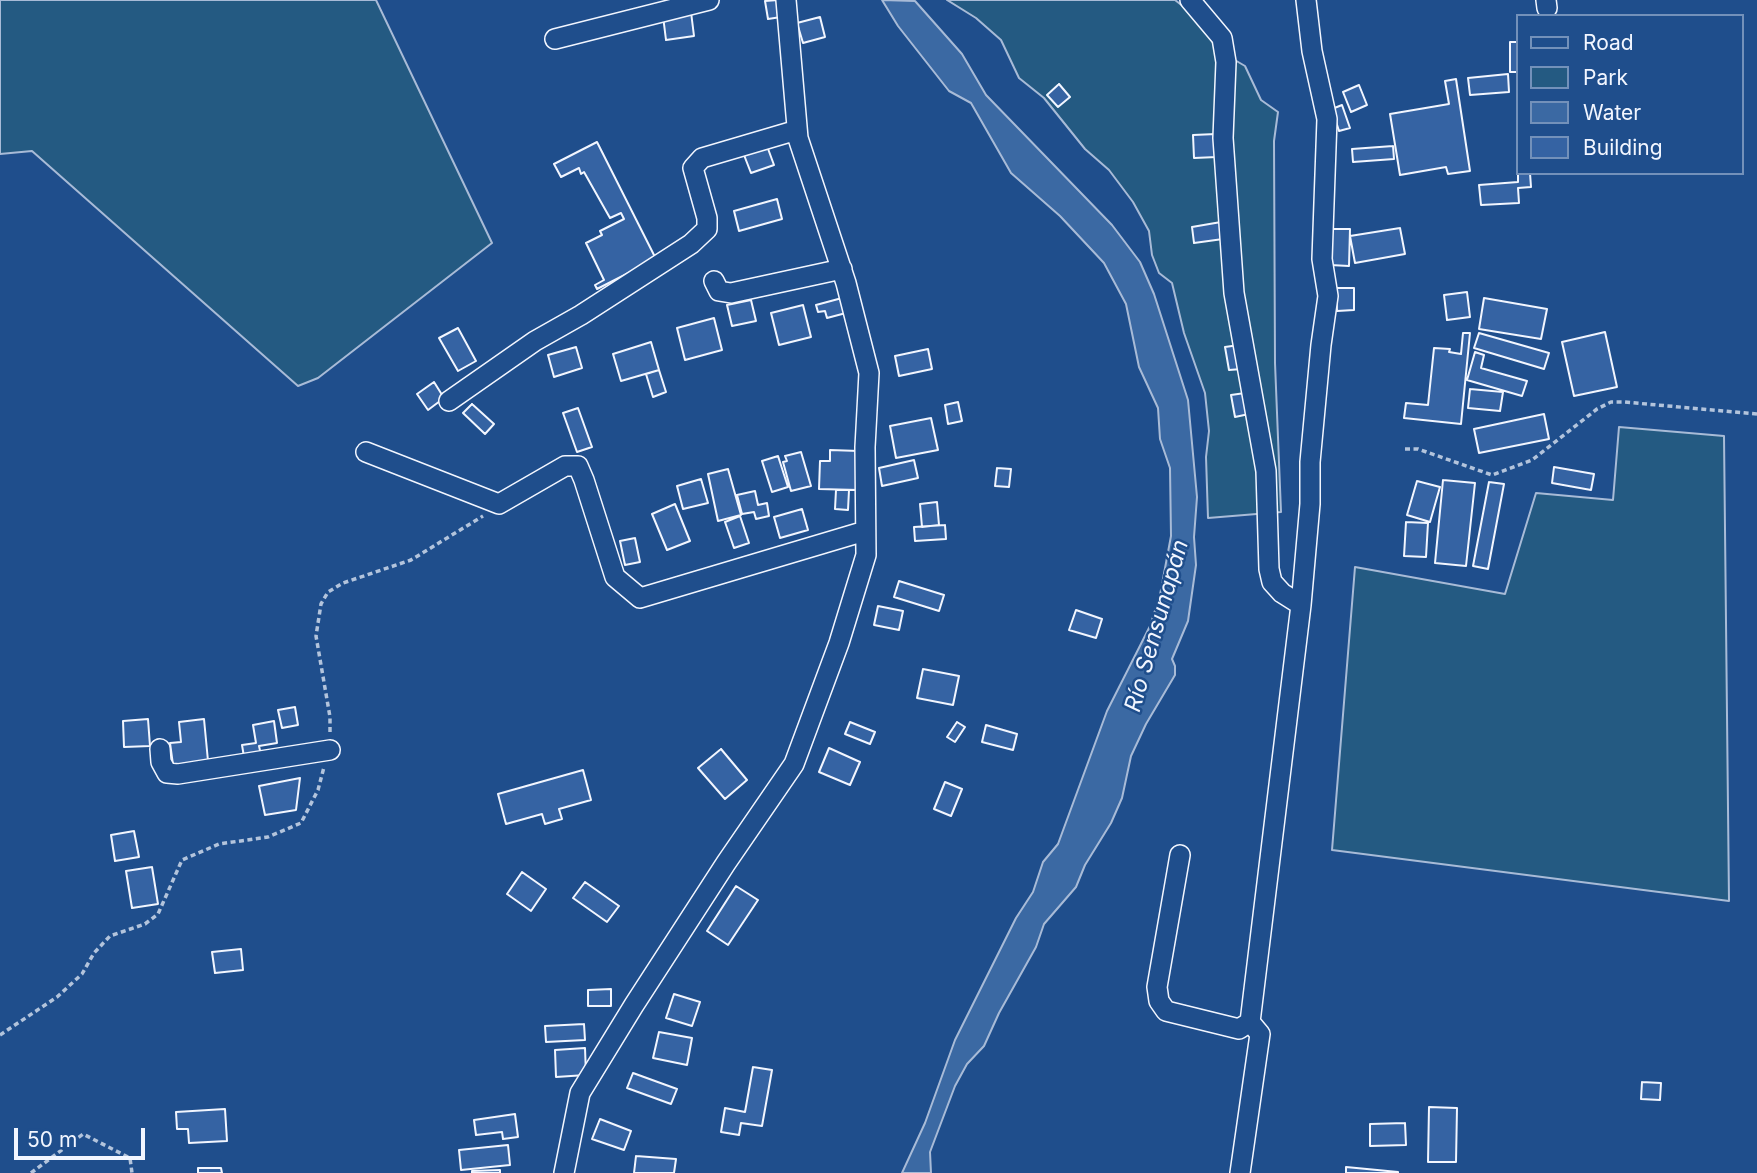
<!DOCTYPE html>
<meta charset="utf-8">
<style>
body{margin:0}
#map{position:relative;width:1757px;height:1173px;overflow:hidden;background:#1f4e8c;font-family:Inter,sans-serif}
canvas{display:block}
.legend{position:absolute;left:1516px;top:14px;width:228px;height:161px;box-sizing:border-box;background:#1f4e8c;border:2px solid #7391ba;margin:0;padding:9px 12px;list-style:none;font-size:21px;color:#f2f6ff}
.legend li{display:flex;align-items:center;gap:14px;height:35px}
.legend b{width:35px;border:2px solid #7391ba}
.scale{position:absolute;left:14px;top:1128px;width:131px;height:32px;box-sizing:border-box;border:4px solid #f2f6ff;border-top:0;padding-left:9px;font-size:21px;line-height:24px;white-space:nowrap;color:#f2f6ff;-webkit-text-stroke:5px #1f4e8c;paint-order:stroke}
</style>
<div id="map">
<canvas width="1757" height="1173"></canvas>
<ul class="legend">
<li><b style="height:9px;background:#1f4e8c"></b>Road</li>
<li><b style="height:19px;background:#245a82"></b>Park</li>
<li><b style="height:19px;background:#3b69a3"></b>Water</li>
<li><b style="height:19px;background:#3563a3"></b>Building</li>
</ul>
<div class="scale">50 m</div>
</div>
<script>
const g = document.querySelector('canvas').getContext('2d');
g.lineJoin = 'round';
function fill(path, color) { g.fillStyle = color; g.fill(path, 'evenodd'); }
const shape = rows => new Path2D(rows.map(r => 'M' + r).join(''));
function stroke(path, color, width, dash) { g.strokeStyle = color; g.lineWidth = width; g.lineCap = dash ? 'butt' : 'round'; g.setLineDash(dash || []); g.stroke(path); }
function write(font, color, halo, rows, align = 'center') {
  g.font = font + ' Inter,sans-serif'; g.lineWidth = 5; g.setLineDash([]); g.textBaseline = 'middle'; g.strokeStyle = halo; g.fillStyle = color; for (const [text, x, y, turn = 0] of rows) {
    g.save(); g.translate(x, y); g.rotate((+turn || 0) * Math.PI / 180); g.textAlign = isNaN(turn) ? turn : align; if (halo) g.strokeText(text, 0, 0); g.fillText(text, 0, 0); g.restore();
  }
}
const green = shape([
 [0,0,376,0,492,243,318,378,298,386,32,151,0,154,0,0],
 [947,0,1175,0,1189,11,1208,33,1216,49,1245,66,1261,100,1278,112,1274,141,1275,363,1281,512,1208,518,1206,457,1209,431,1205,393,1184,333,1172,283,1159,273,1152,255,1149,231,1133,202,1109,170,1085,149,1044,98,1019,78,1001,40,976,18,947,0],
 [1619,427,1724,436,1729,901,1332,850,1355,567,1505,594,1536,493,1613,500,1619,427]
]);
fill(green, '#245a82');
stroke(green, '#a8bbd7', 2);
const water = shape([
 [882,0,915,1,962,54,986,95,1112,225,1140,262,1154,294,1188,400,1197,497,1194,537,1196,565,1188,621,1172,659,1175,666,1175,675,1146,724,1131,756,1122,798,1111,823,1085,865,1076,887,1044,924,1036,947,999,1013,984,1046,967,1064,955,1086,930,1152,931,1173,902,1173,925,1123,955,1040,1016,918,1033,892,1043,862,1058,844,1107,711,1150,626,1160,595,1171,536,1170,468,1160,439,1158,408,1139,367,1126,304,1104,263,1060,216,1011,173,971,103,949,91,898,26,882,0]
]);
fill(water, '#3b69a3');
stroke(water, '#a8bbd7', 2);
const building = shape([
 [778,0,781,17,768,19,765,1,778,0],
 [691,12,694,36,666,40,663,16,691,12],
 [820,17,825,37,803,43,797,23,820,17],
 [1510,42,1517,42,1517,72,1510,72,1510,42],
 [1508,74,1509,92,1470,95,1468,78,1508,74],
 [1456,79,1470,171,1448,174,1446,167,1400,175,1390,114,1449,104,1445,81,1456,79],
 [1059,84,1070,97,1058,107,1047,95,1059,84],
 [1359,85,1367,105,1351,112,1343,92,1359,85],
 [1342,105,1350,128,1339,131,1332,109,1342,105],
 [1216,134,1217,157,1194,158,1193,135,1216,134],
 [597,142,656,259,597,289,595,285,604,280,586,243,602,235,600,231,624,219,621,213,610,218,584,172,581,174,579,168,561,177,554,164,597,142],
 [767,146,774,165,751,173,744,155,767,146],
 [1393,146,1394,159,1353,162,1352,149,1393,146],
 [1518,173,1530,173,1531,187,1518,188,1519,203,1481,205,1479,185,1518,182,1518,173],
 [777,199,782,219,739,231,734,211,777,199],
 [1221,222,1223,239,1194,243,1192,227,1221,222],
 [1400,228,1405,254,1355,263,1350,236,1400,228],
 [1331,229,1350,229,1349,266,1330,265,1331,229],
 [1336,288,1354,288,1354,310,1337,311,1336,288],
 [1467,292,1470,317,1447,320,1444,295,1467,292],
 [842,298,846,313,827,318,825,311,818,312,816,305,842,298],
 [1484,298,1547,309,1541,339,1479,329,1484,298],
 [751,300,756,321,732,326,727,305,751,300],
 [803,305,811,337,779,345,771,313,803,305],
 [714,318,722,350,685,360,677,328,714,318],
 [458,328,476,361,458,371,439,338,458,328],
 [1605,332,1617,387,1574,396,1562,342,1605,332],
 [1463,333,1470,333,1461,424,1404,418,1406,403,1428,405,1434,348,1450,349,1449,352,1461,354,1463,333],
 [1479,333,1549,353,1544,369,1474,348,1479,333],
 [651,342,659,370,621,381,613,354,651,342],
 [1239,345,1242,369,1229,370,1225,347,1239,345],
 [576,347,582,368,554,377,548,355,576,347],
 [928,349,932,369,899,376,895,356,928,349],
 [1475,352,1484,355,1481,368,1527,381,1522,396,1467,380,1475,352],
 [659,370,666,392,653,397,646,374,659,370],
 [434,382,444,398,428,410,417,394,434,382],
 [1470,389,1503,392,1500,411,1468,408,1470,389],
 [1245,393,1249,414,1235,417,1231,395,1245,393],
 [958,402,962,421,948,424,945,405,958,402],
 [472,404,494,424,485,434,463,413,472,404],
 [578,408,592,447,577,452,563,413,578,408],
 [1544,414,1549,439,1479,453,1474,429,1544,414],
 [931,418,938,450,896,458,890,426,931,418],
 [830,450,859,451,858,490,819,489,820,461,830,461,830,450],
 [801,452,811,486,791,491,783,462,787,461,785,456,801,452],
 [778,456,788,487,772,492,762,461,778,456],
 [914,460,918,478,882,486,879,468,914,460],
 [1554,467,1594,474,1591,490,1552,483,1554,467],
 [997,468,1011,469,1009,487,995,486,997,468],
 [728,469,741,515,718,521,708,474,728,469],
 [701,479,708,503,683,509,677,486,701,479],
 [1443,480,1475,483,1466,566,1435,563,1443,480],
 [1417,481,1440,487,1430,522,1407,515,1417,481],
 [1489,482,1504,484,1488,569,1473,566,1489,482],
 [836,490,849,490,848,510,835,509,836,490],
 [755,491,758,505,767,503,769,516,756,519,754,512,742,514,737,495,755,491],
 [937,502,939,525,922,527,920,504,937,502],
 [675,504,690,541,667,550,652,514,675,504],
 [802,509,808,530,780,538,774,517,802,509],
 [740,516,749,543,734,548,725,522,740,516],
 [1406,522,1428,523,1426,557,1404,556,1406,522],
 [945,525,946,539,915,541,914,527,945,525],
 [635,538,640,562,625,565,620,541,635,538],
 [899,581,944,595,939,611,894,597,899,581],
 [878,606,903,611,899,630,874,625,878,606],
 [1076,610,1102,619,1096,638,1069,630,1076,610],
 [923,669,959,676,953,705,917,698,923,669],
 [295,707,298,725,282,728,278,710,295,707],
 [148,719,150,746,124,747,123,721,148,719],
 [204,719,208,761,173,765,170,743,181,742,179,722,204,719],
 [274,721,277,743,259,746,261,755,244,757,242,745,256,743,253,725,274,721],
 [850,722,875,732,870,744,845,734,850,722],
 [957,722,965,727,955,742,947,737,957,722],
 [986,725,1017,734,1013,750,982,742,986,725],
 [829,748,860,762,850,785,819,772,829,748],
 [721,749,747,780,725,799,698,768,721,749],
 [583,770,591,800,559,809,562,819,545,824,542,814,506,824,498,794,583,770],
 [300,778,296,810,265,815,259,786,300,778],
 [945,782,962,789,951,816,934,809,945,782],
 [134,831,139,857,115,861,111,835,134,831],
 [152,867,158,904,132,908,126,871,152,867],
 [522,872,546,889,531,911,507,894,522,872],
 [585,882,619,906,607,922,573,898,585,882],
 [736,886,758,900,728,945,707,931,736,886],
 [241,949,243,970,215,973,212,952,241,949],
 [611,989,611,1006,588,1006,588,990,611,989],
 [674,994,700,1002,692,1026,666,1018,674,994],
 [584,1024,585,1040,546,1042,545,1026,584,1024],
 [659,1032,692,1038,687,1065,653,1058,659,1032],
 [585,1048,586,1075,556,1077,555,1050,585,1048],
 [753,1067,772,1070,762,1126,741,1123,739,1135,721,1132,725,1108,745,1112,753,1067],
 [633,1073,677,1089,671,1104,627,1088,633,1073],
 [1642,1082,1661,1083,1660,1100,1641,1099,1642,1082],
 [1429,1107,1457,1108,1456,1162,1428,1162,1429,1107],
 [225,1109,227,1141,189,1143,188,1129,177,1129,176,1112,225,1109],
 [515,1114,518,1137,503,1139,502,1132,476,1135,474,1120,515,1114],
 [600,1119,631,1131,624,1150,592,1139,600,1119],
 [1405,1123,1406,1145,1370,1146,1370,1124,1405,1123],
 [508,1145,510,1165,461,1170,459,1150,508,1145],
 [636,1156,676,1159,674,1173,634,1173,636,1156],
 [1346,1167,1398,1172,1398,1173,1346,1173,1346,1167],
 [198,1168,221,1168,222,1173,198,1173,198,1168],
 [500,1170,500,1173,472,1173,472,1171,500,1170]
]);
fill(building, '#3563a3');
stroke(building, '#f2f6ff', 2);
const minor = shape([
 [1190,0,1222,38,1226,62,1223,138,1234,293,1266,471,1269,569,1272,582,1282,593,1301,605],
 [1546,0,1547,8],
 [555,39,709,0],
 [714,281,719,291,731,293,842,269],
 [449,401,535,341,581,315,691,244,707,229,707,218,693,168,702,158,797,130],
 [366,452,499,504,565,466,578,466,584,480,615,577,640,598,865,531],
 [160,749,161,762,167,773,178,774,330,750],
 [1180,855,1157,987,1159,1001,1166,1011,1239,1029,1250,1022],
 [564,1173,580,1093,634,1005,726,863,794,764,839,643,866,555,865,447,869,373,846,283,798,138,786,0],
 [1240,1173,1260,1034,1250,1022,1301,605,1310,504,1310,462,1321,345,1328,296,1322,259,1327,119,1312,51,1306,0]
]);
stroke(minor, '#f2f6ff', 22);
stroke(shape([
 [1405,449,1418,449,1492,475,1532,460,1597,409,1611,402,1624,402,1757,414],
 [330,732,330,717,316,636,321,604,328,592,343,583,411,560,483,516],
 [0,1035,57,997,82,974,94,953,110,936,145,924,158,914,182,860,219,844,268,837,301,823,318,790,324,767],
 [31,1173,83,1134,130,1158,132,1173]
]), '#b3c4dc', 3.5, [5, 3.5]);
stroke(minor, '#1f4e8c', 19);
write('italic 23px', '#f2f6ff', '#1f4e8c', [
 ["Río Sensunapán",1157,626,-74]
]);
</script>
